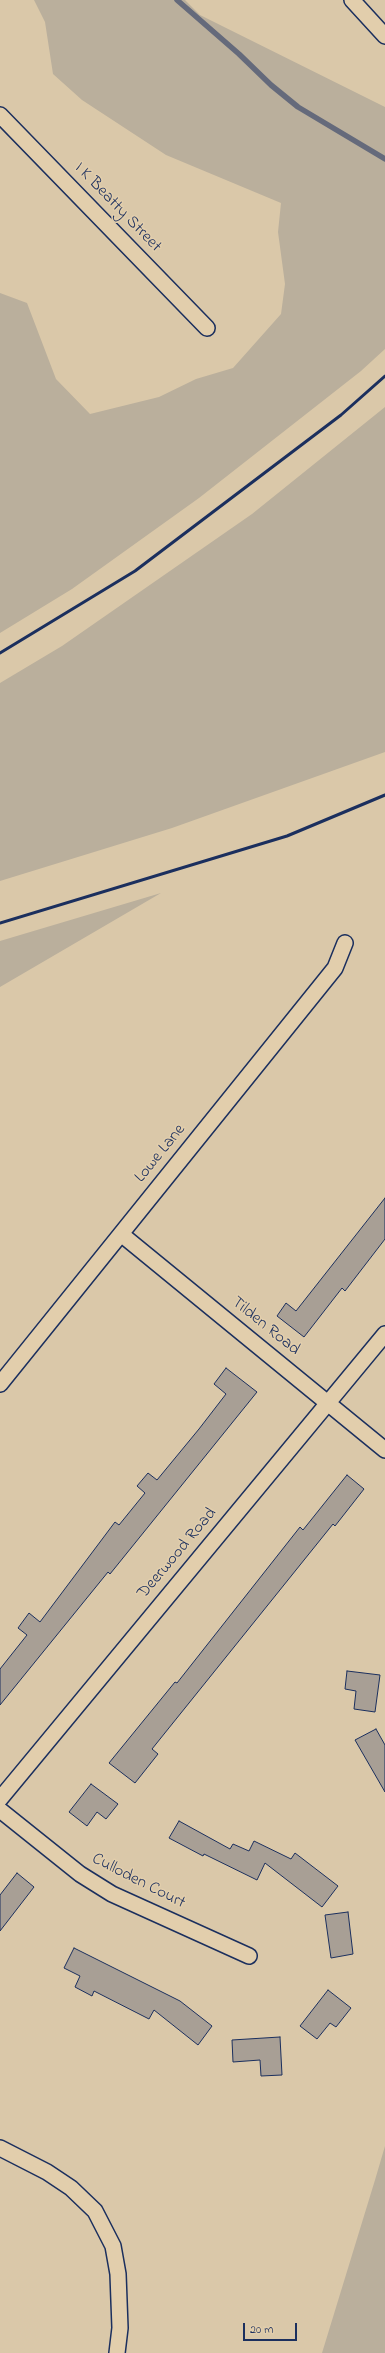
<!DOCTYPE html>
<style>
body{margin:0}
#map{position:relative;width:385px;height:2353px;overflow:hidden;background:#dac8a9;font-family:"Indie Flower",sans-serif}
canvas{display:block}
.scale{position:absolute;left:243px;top:2323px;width:54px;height:18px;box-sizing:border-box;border:2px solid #1b2f5e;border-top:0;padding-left:5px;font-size:12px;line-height:14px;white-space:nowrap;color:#1b2f5e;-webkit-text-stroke:3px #e2ceac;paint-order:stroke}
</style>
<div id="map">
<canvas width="385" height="2353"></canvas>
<div class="scale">20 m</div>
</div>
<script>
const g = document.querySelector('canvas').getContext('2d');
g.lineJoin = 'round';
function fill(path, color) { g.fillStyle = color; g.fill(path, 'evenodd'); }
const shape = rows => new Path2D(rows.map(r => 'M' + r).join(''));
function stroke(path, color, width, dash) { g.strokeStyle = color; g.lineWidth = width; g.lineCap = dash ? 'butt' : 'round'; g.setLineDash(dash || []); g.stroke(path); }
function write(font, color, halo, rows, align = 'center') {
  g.font = font + ' "Indie Flower",sans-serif'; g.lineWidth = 3; g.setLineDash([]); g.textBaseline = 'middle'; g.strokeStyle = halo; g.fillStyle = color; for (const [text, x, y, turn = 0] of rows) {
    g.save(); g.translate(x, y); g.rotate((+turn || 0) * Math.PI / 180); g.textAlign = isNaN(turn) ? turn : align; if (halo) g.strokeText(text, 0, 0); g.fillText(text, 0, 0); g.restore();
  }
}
fill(shape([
 [34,0,185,0,200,15,385,107,385,349,361,371,199,498,72,589,0,633,0,293,27,303,56,379,90,414,159,397,196,379,233,368,281,314,285,284,278,232,281,203,166,155,82,100,53,74,45,22],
 [385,407,385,752,172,828,0,881,0,683,62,646,252,514],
 [161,893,0,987,0,941],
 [385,2146,385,2353,322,2353,375,2180]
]), '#baaf9c');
stroke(shape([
 [177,0,239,54,271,85,298,107,385,159]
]), '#656a7b', 5.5);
const building = shape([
 [385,1198,385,1239,345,1291,342,1288,304,1337,277,1316,286,1303,296,1311,385,1198],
 [226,1368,257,1392,110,1574,108,1572,0,1705,0,1669,27,1635,18,1628,29,1613,40,1622,115,1522,119,1525,145,1493,137,1486,148,1473,157,1480,199,1429,226,1394,214,1384,226,1368],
 [347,1475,364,1489,335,1526,333,1524,152,1749,158,1754,135,1783,109,1763,175,1682,177,1683,300,1527,303,1530,347,1475],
 [347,1671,380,1675,375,1712,354,1709,356,1691,345,1689,347,1671],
 [376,1729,385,1745,385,1792,355,1740,376,1729],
 [91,1784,118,1804,106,1819,97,1812,87,1826,69,1812,91,1784],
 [179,1821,230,1849,233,1844,249,1851,254,1841,291,1859,295,1853,338,1886,322,1907,265,1863,257,1880,204,1854,203,1856,169,1838,179,1821],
 [17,1873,34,1887,0,1931,0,1895,17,1873],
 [348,1912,353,1954,331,1958,325,1915,348,1912],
 [74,1948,180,2001,212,2026,198,2045,154,2010,149,2019,94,1991,92,1996,75,1987,80,1976,64,1968,74,1948],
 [328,1990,351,2008,336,2027,330,2023,317,2039,300,2026,328,1990],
 [280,2037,282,2075,261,2076,260,2060,233,2062,232,2040,280,2037]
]);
fill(building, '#a89f95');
stroke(building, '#1b2f5e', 1);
const street = shape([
 [352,0,385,36],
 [0,115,207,328],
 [121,1234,385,1450],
 [0,1384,335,968,345,943],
 [0,1799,385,1334],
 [0,1810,80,1874,112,1894,249,1956],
 [0,2148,47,2172,71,2188,95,2211,113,2246,118,2274,120,2328,117,2353]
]);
stroke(street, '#1b2f5e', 18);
stroke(street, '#e2ceac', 15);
stroke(shape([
 [0,653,135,571,341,415,385,376],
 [0,923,287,836,385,795]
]), '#1b2f5e', 3);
write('17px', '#1b2f5e', '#e2ceac', [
 ["I K Beatty Street",117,208,46],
 ["Lowe Lane",161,1154,-51],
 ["Tilden Road",265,1327,39],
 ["Deerwood Road",178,1554,-50],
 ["Culloden Court",138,1882,27]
]);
</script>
